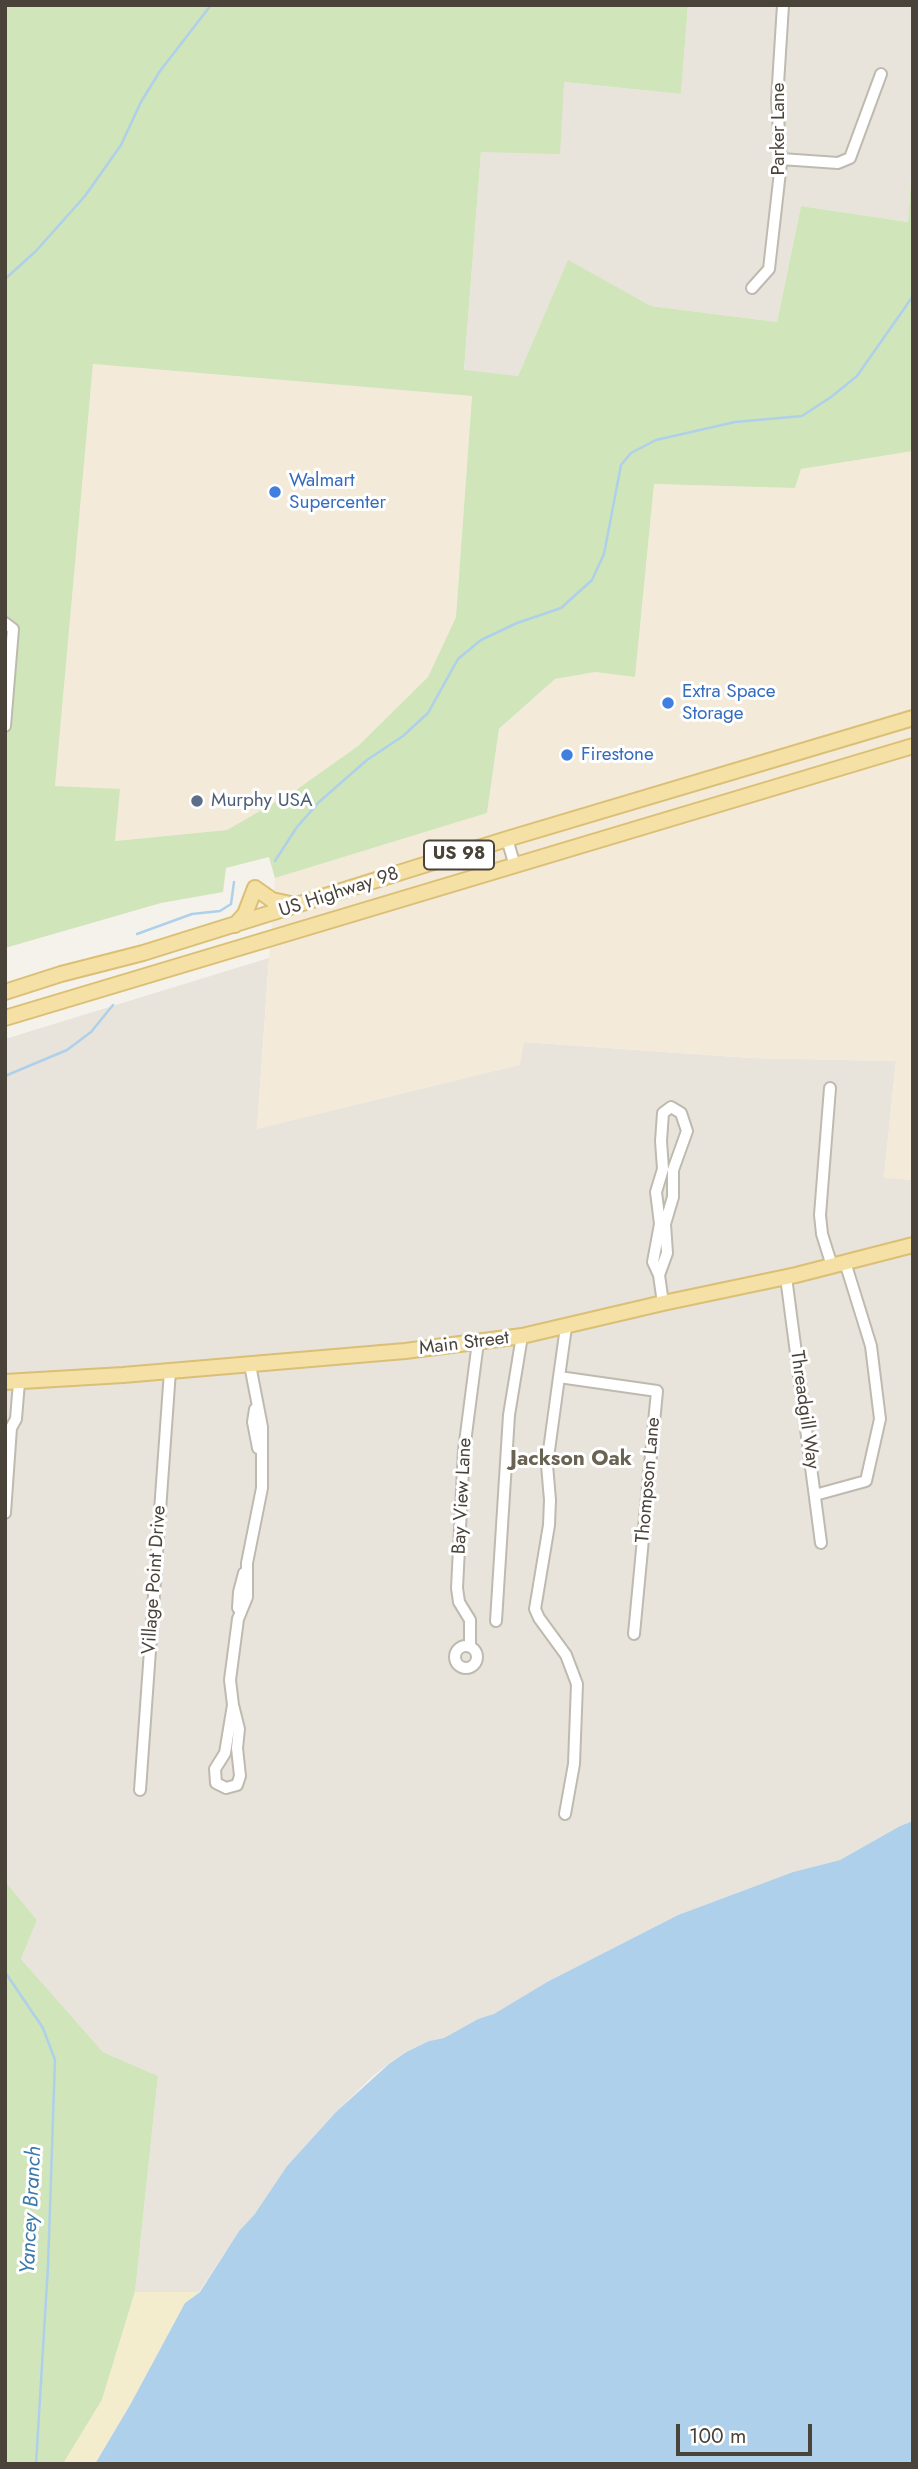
<!DOCTYPE html>
<style>
body{margin:0}
#map{position:relative;width:918px;height:2469px;overflow:hidden;background:#f5f2ec;font-family:Jost,sans-serif}
canvas{display:block}
.frame{position:absolute;inset:0;border:7px solid #49433a;pointer-events:none}
.scale{position:absolute;left:676px;top:2424px;width:136px;height:32px;box-sizing:border-box;border:4px solid #49433a;border-top:0;padding-left:9px;font-size:21px;line-height:24px;white-space:nowrap;color:#49433a;-webkit-text-stroke:5px #fff;paint-order:stroke}
</style>
<div id="map">
<canvas width="918" height="2469"></canvas>
<div class="frame"></div>
<div class="scale">100 m</div>
</div>
<script>
const g = document.querySelector('canvas').getContext('2d');
g.lineJoin = 'round';
function fill(path, color) { g.fillStyle = color; g.fill(path, 'evenodd'); }
const shape = rows => new Path2D(rows.map(r => 'M' + r).join(''));
function stroke(path, color, width, dash) { g.strokeStyle = color; g.lineWidth = width; g.lineCap = dash ? 'butt' : 'round'; g.setLineDash(dash || []); g.stroke(path); }
function write(font, color, halo, rows, align = 'center') {
  g.font = font + ' Jost,sans-serif'; g.lineWidth = 6; g.setLineDash([]); g.textBaseline = 'middle'; g.strokeStyle = halo; g.fillStyle = color; for (const [text, x, y, turn = 0] of rows) {
    g.save(); g.translate(x, y); g.rotate((+turn || 0) * Math.PI / 180); g.textAlign = isNaN(turn) ? turn : align; if (halo) g.strokeText(text, 0, 0); g.fillText(text, 0, 0); g.restore();
  }
}
fill(shape([
 [688,5,913,5,913,154,908,222,801,206,777,322,651,306,568,261,518,376,464,371,481,152,563,82,681,94],
 [269,958,257,1129,523,1042,751,1058,896,1061,884,1177,913,1180,913,1821,900,1826,840,1860,793,1872,678,1915,547,1982,494,2015,478,2019,444,2038,429,2041,405,2052,374,2075,336,2112,287,2166,254,2215,239,2231,199,2292,135,2292,158,2076,103,2052,21,1959,37,1920,5,1881,5,1039]
]), '#e8e4db');
fill(shape([
 [93,364,472,396,456,617,428,677,358,746,296,790,227,830,114,841,55,786],
 [913,451,913,1180,884,1178,896,1061,751,1058,524,1042,520,1065,257,1129,275,878,487,813,499,730,555,679,595,672,635,677,654,484,795,488,801,469]
]), '#f4eada');
fill(shape([
 [5,5,688,5,681,94,564,82,560,154,481,152,464,370,518,376,568,260,651,306,777,322,801,206,908,222,913,154,913,451,801,469,795,488,654,484,635,677,595,672,555,679,499,729,487,813,275,878,269,857,226,868,223,892,161,903,5,948],
 [93,364,472,396,456,617,428,677,358,746,296,790,227,830,115,841,120,789,55,786],
 [5,1881,37,1920,21,1959,103,2052,158,2076,135,2292,102,2400,63,2464,5,2464]
]), '#d0e5b9');
fill(shape([
 [135,2292,199,2292,185,2303,130,2405,95,2464,63,2464,102,2400]
]), '#f4edcd');
fill(shape([
 [913,1821,913,2464,95,2464,130,2405,185,2303,200,2292,239,2231,254,2215,287,2166,336,2112,389,2064,406,2052,429,2041,444,2038,478,2019,494,2014,547,1982,678,1915,793,1872,840,1860,900,1826]
]), '#afd0eb');
stroke(shape([
 [5,279,36,251,85,196,121,145,141,102,160,71,211,5],
 [275,861,297,827,319,802,367,760,403,736,428,713,458,659,481,640,517,623,561,608,592,580,604,554,621,465,631,453,656,440,735,422,802,416,831,397,857,376,913,296],
 [137,934,192,914,220,911,231,904,234,882],
 [5,1076,67,1050,91,1032,113,1005],
 [5,1972,43,2028,55,2060,48,2266,36,2464]
]), '#afd0eb', 2.5);
const minor = shape([
 [781,159,838,163,850,158,881,74],
 [752,288,769,269,781,163,777,100,783,5],
 [5,623,13,629,5,726],
 [507,839,515,866],
 [830,1088,820,1215,822,1234,832,1266],
 [659,1275,667,1253,665,1224,673,1197,673,1170,687,1131,681,1113,671,1107,663,1113,661,1141,663,1169,656,1192,660,1224,653,1262,659,1275,663,1303],
 [786,1277,821,1543],
 [566,1327,559,1377,657,1391,634,1634],
 [559,1377,547,1465,550,1500,549,1525,535,1609,539,1618,566,1655,577,1684,574,1764,565,1814],
 [255,1409,253,1422,258,1448],
 [815,1495,866,1481,880,1419,871,1346,845,1262],
 [5,1513,11,1428,16,1419,19,1382],
 [238,1608,239,1592,244,1573],
 [496,1621,509,1415,522,1336],
 '455 1657a11 11 0 1 1 22 0a11 11 0 1 1-22 0Z',
 [470,1647,470,1620,459,1602,457,1588,464,1450,478,1342],
 [233,1705,230,1680,238,1619,247,1597,247,1563,262,1488,262,1427,250,1365],
 [233,1705,239,1729,237,1748,240,1776,237,1785,226,1788,216,1783,215,1769,225,1753,233,1705],
 [140,1790,170,1371]
]);
const major = shape([
 [235,925,245,914,255,888,272,900,295,905],
 [5,992,61,974,143,953,507,839,913,718],
 [5,1018,913,746],
 [5,1382,123,1375,405,1351,522,1336,663,1303,796,1275,913,1245]
]);
stroke(minor, '#bfbaaf', 14);
stroke(major, '#dabf75', 18);
stroke(minor, '#fff', 10);
stroke(major, '#f5e1a5', 14);
for (const [x, y, r, color] of [
 [275,492,7,"#3f7fe0"],
 [668,703,7,"#3f7fe0"],
 [567,755,7,"#3f7fe0"],
 [197,801,7,"#5c6f8a"]
]) { const dot = new Path2D(); dot.arc(x, y, r, 0, 2 * Math.PI); g.fillStyle = color; g.fill(dot); stroke(dot, '#fff', 2.5); }
for (const [x, y, w] of [
 [459,855,70]
]) { const box = new Path2D(); box.roundRect(x - w / 2, y - 14.5, w, 29, 5); g.fillStyle = '#fff'; g.fill(box); stroke(box, '#49433a', 2); }
write('bold 18px', '#49433a', null, [
 ["US 98",459,855]
]);
write('19px', '#49433a', '#fff', [
 ["Parker Lane",779,129,-90],
 ["US Highway 98",339,893,-18],
 ["Main Street",464,1344,-7],
 ["Threadgill Way",804,1410,82],
 ["Thompson Lane",649,1480,-85],
 ["Bay View Lane",463,1496,-87],
 ["Village Point Drive",155,1580,-86]
]);
write('19px', '#366cbe', '#fff', [
 ["Walmart",289,481],
 ["Supercenter",289,503],
 ["Extra Space",682,692],
 ["Storage",682,714],
 ["Firestone",581,755]
], 'left');
write('19px', '#4e5e75', '#fff', [
 ["Murphy USA",211,801]
], 'left');
write('bold 21px', '#6a6252', '#fff', [
 ["Jackson Oak",571,1460]
]);
write('italic 21px', '#3c79ac', '#fff', [
 ["Yancey Branch",32,2210,-87]
]);
</script>
